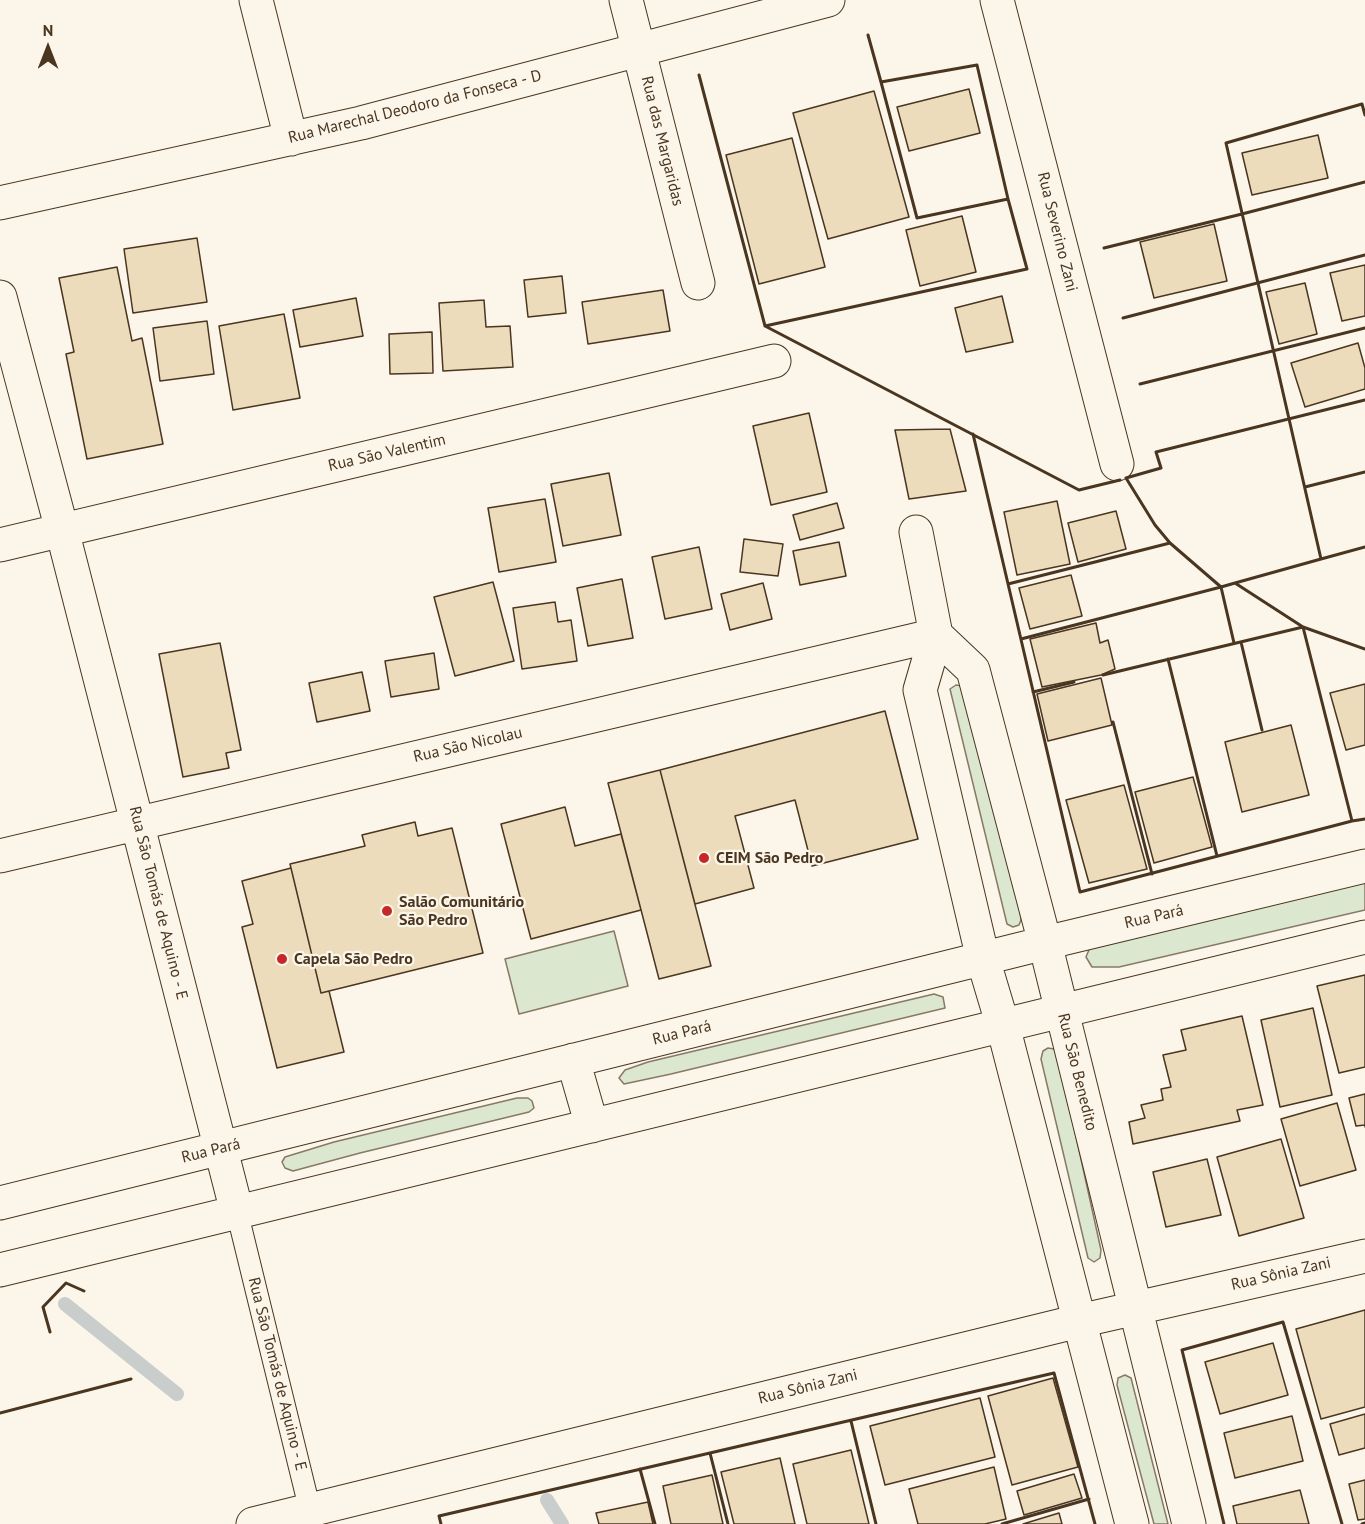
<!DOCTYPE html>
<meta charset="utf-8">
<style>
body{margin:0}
#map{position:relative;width:1365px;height:1524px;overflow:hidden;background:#fbf6e9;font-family:"PT Sans",sans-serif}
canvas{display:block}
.north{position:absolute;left:18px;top:18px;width:60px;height:60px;-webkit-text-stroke:4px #fbf6e9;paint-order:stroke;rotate:0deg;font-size:16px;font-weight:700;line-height:24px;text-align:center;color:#4a3520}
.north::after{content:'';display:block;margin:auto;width:21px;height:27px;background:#4a3520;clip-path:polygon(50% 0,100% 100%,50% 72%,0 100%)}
</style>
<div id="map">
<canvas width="1365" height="1524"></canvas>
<div class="north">N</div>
</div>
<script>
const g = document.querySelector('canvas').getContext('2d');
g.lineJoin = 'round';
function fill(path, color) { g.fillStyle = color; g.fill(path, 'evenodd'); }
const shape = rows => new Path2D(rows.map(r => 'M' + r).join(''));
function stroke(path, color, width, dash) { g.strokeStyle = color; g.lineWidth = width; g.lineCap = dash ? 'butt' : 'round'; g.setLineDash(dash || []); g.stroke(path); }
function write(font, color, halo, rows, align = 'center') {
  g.font = font + ' "PT Sans",sans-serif'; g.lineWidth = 4.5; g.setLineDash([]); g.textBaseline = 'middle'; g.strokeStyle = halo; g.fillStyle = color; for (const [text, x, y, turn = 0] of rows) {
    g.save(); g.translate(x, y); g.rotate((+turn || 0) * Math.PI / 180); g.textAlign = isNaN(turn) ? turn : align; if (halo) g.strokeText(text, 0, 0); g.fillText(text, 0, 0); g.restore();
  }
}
const green = shape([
 [956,685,962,686,1020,910,1021,920,1019,925,1013,927,1007,924,950,689,956,685],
 [1365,880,1365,910,1119,967,1092,967,1086,957,1091,945,1365,880],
 [614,931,628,986,519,1014,505,959,614,931],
 [934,994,943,997,945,1008,671,1074,624,1084,619,1078,625,1070,648,1062,934,994],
 [1048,1048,1054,1049,1058,1055,1101,1250,1100,1258,1094,1262,1088,1258,1041,1059,1043,1051,1048,1048],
 [517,1098,528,1098,532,1101,534,1108,529,1112,360,1153,293,1171,285,1168,282,1162,285,1157,334,1142,517,1098],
 [1125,1375,1131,1378,1168,1524,1154,1524,1117,1385,1118,1378,1125,1375]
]);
fill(green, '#dce7d0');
stroke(green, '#887966', 1.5);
stroke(shape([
 [65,1304,177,1394],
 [547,1500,562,1524]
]), '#c9cecd', 14);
const building = shape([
 [969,89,980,133,909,151,897,107,969,89],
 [874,91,909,217,828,239,793,113,874,91],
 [1318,135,1328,178,1252,195,1242,153,1318,135],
 [792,138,825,267,759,284,726,155,792,138],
 [962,216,976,272,920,286,906,230,962,216],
 [1214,224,1227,281,1154,298,1140,242,1214,224],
 [197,238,207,302,133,313,124,249,197,238],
 [1365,265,1365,316,1342,321,1330,273,1365,265],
 [117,267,132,341,142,338,163,444,87,459,66,354,74,352,59,278,117,267],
 [562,276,566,313,528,317,524,280,562,276],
 [1305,283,1317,334,1279,344,1266,292,1305,283],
 [663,290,670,331,588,344,582,302,663,290],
 [1002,296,1013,342,966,352,955,308,1002,296],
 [356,298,363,336,300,347,293,310,356,298],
 [484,300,486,327,510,326,513,367,443,371,439,303,484,300],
 [284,314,300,398,233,410,219,326,284,314],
 [207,321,214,374,160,381,153,328,207,321],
 [432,332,433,373,390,374,389,334,432,332],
 [1358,343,1365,368,1365,389,1305,407,1291,363,1358,343],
 [809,413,827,492,771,505,753,426,809,413],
 [950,429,966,491,909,499,895,430,950,429],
 [609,473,621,535,563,546,551,484,609,473],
 [545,499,556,562,499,572,488,508,545,499],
 [1057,501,1070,564,1017,575,1004,512,1057,501],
 [837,503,844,528,800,540,793,515,837,503],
 [1116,511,1126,549,1078,562,1068,523,1116,511],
 [744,539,783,544,778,576,740,572,744,539],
 [839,542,846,576,800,585,793,551,839,542],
 [699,547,712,609,665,619,652,557,699,547],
 [1071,575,1082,616,1030,629,1019,588,1071,575],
 [622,579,633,638,588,646,577,588,622,579],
 [493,582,514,661,455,676,434,597,493,582],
 [763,583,772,619,730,630,721,594,763,583],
 [555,602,558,622,571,620,577,661,522,669,513,608,555,602],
 [1096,623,1100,643,1108,640,1115,669,1101,675,1042,687,1030,639,1096,623],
 [220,643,241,750,226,753,229,768,183,777,159,654,220,643],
 [434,653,439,689,391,697,385,661,434,653],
 [362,672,370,711,317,722,309,683,362,672],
 [1101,678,1112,725,1048,741,1037,694,1101,678],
 [1365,684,1365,745,1346,750,1330,693,1365,684],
 [885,711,918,839,812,866,795,800,735,816,754,888,695,904,660,770,885,711],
 [1291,725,1309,795,1242,812,1225,742,1291,725],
 [660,770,711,966,659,979,608,783,660,770],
 [1193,777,1212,847,1154,863,1135,792,1193,777],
 [1124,785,1147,869,1089,883,1066,800,1124,785],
 [565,807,575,846,621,834,641,910,531,939,501,824,565,807],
 [415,822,418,836,452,828,483,953,321,993,290,864,365,846,362,835,415,822],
 [291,868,321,993,329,991,344,1052,277,1068,242,927,253,924,242,881,291,868],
 [1365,975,1365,1067,1339,1073,1317,986,1365,975],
 [1313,1008,1332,1095,1280,1107,1261,1020,1313,1008],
 [1242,1016,1263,1105,1237,1110,1240,1121,1133,1144,1129,1122,1145,1118,1141,1105,1163,1100,1161,1089,1171,1087,1163,1055,1186,1050,1181,1030,1242,1016],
 [1365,1094,1365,1127,1365,1125,1356,1126,1349,1098,1365,1094],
 [1337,1103,1356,1170,1300,1186,1281,1119,1337,1103],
 [1281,1139,1304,1218,1239,1236,1217,1157,1281,1139],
 [1207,1159,1221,1215,1166,1227,1153,1172,1207,1159],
 [1365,1310,1365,1407,1321,1419,1296,1329,1365,1310],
 [1273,1343,1288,1395,1220,1414,1205,1362,1273,1343],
 [1053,1378,1078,1467,1012,1485,988,1396,1053,1378],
 [980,1398,995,1457,885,1485,870,1426,980,1398],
 [1365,1414,1365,1448,1339,1455,1330,1424,1365,1414],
 [1292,1416,1303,1461,1235,1478,1224,1433,1292,1416],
 [851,1450,869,1524,807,1524,793,1464,851,1450],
 [780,1458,795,1524,734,1524,721,1472,780,1458],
 [994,1467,1006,1519,985,1524,918,1524,909,1489,994,1467],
 [1074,1474,1082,1498,1024,1515,1017,1491,1074,1474],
 [712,1475,723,1524,671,1524,663,1486,712,1475],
 [1365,1480,1365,1519,1358,1520,1349,1484,1365,1480],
 [1300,1490,1309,1524,1237,1524,1233,1506,1300,1490],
 [648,1502,653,1524,599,1524,596,1513,648,1502],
 [1059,1513,1062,1524,1023,1524,1059,1513]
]);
fill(building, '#ecdcbc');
stroke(building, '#4a3520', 1.5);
const lane = shape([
 [237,1212,310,1510]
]);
const street = shape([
 [256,0,291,139],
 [626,0,698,283],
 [997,0,1117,464],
 [0,203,361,123,828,0],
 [0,297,62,530,237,1212],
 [916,532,936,635,920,690,983,959,1003,1026,1132,1524],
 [0,545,774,361],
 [936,635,973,670,1045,943,1189,1524],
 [0,856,936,635],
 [573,1060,592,1126],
 [0,1203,1045,943,1365,866],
 [0,1270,1365,937],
 [253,1524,1079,1321,1365,1256]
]);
stroke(lane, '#4a3520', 23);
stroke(street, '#4a3520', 35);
stroke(lane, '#fbf6e9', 21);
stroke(street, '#fbf6e9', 33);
stroke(shape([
 [868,35,881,82,917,218,1008,199,977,65,881,82],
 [699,75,765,326,1027,269,1008,199],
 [1365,115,1362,104,1226,143,1321,559,1365,547],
 [1104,248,1242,214,1365,182],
 [1123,318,1365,255],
 [765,326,1079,490,1120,480],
 [1140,384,1365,328],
 [1365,400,1156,452,1161,468,1126,478,1155,525,1170,543,1221,587,1235,583,1303,627,1365,649],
 [973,434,1080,892,1352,821],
 [1305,487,1365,472],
 [1235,583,1321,559],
 [1008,584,1170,543],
 [1303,627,1352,821,1365,819],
 [1021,639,1221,587,1234,643],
 [1241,642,1262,730],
 [1168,659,1217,856],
 [1103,675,1303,627],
 [1033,692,1074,682],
 [1113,722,1152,874],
 [50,1332,43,1307,66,1283,84,1291],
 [0,1413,131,1379],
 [851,1421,876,1524],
 [710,1453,728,1524],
 [640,1469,655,1524],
 [441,1524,439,1516,1054,1373,1095,1524],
 [1002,1524,1089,1499],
 [1224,1524,1182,1350,1283,1322,1342,1524],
 [1362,1524,1365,1523]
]), '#4a3520', 3);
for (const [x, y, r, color] of [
 [704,858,6,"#c62828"],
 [387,911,6,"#c62828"],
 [282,959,6,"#c62828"]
]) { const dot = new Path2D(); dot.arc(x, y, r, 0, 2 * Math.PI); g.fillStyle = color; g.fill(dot); stroke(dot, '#fbf6e9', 2); }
write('16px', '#4a3520', '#fbf6e9', [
 ["Rua Marechal Deodoro da Fonseca - D",415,107,-14],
 ["Rua das Margaridas",662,141,76],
 ["Rua Severino Zani",1057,232,76],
 ["Rua São Valentim",387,453,-13],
 ["Rua São Nicolau",468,745,-13],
 ["Rua São Tomás de Aquino - E",158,903,76],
 ["Rua Pará",1154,917,-13],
 ["Rua Pará",682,1033,-14],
 ["Rua São Benedito",1077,1072,76],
 ["Rua Pará",211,1151,-14],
 ["Rua Sônia Zani",1281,1274,-13],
 ["Rua São Tomás de Aquino - E",277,1374,76],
 ["Rua Sônia Zani",808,1387,-14]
]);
write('bold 16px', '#4a3520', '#fbf6e9', [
 ["CEIM São Pedro",716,858],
 ["Salão Comunitário",399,902],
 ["São Pedro",399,920],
 ["Capela São Pedro",294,959]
], 'left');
</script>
